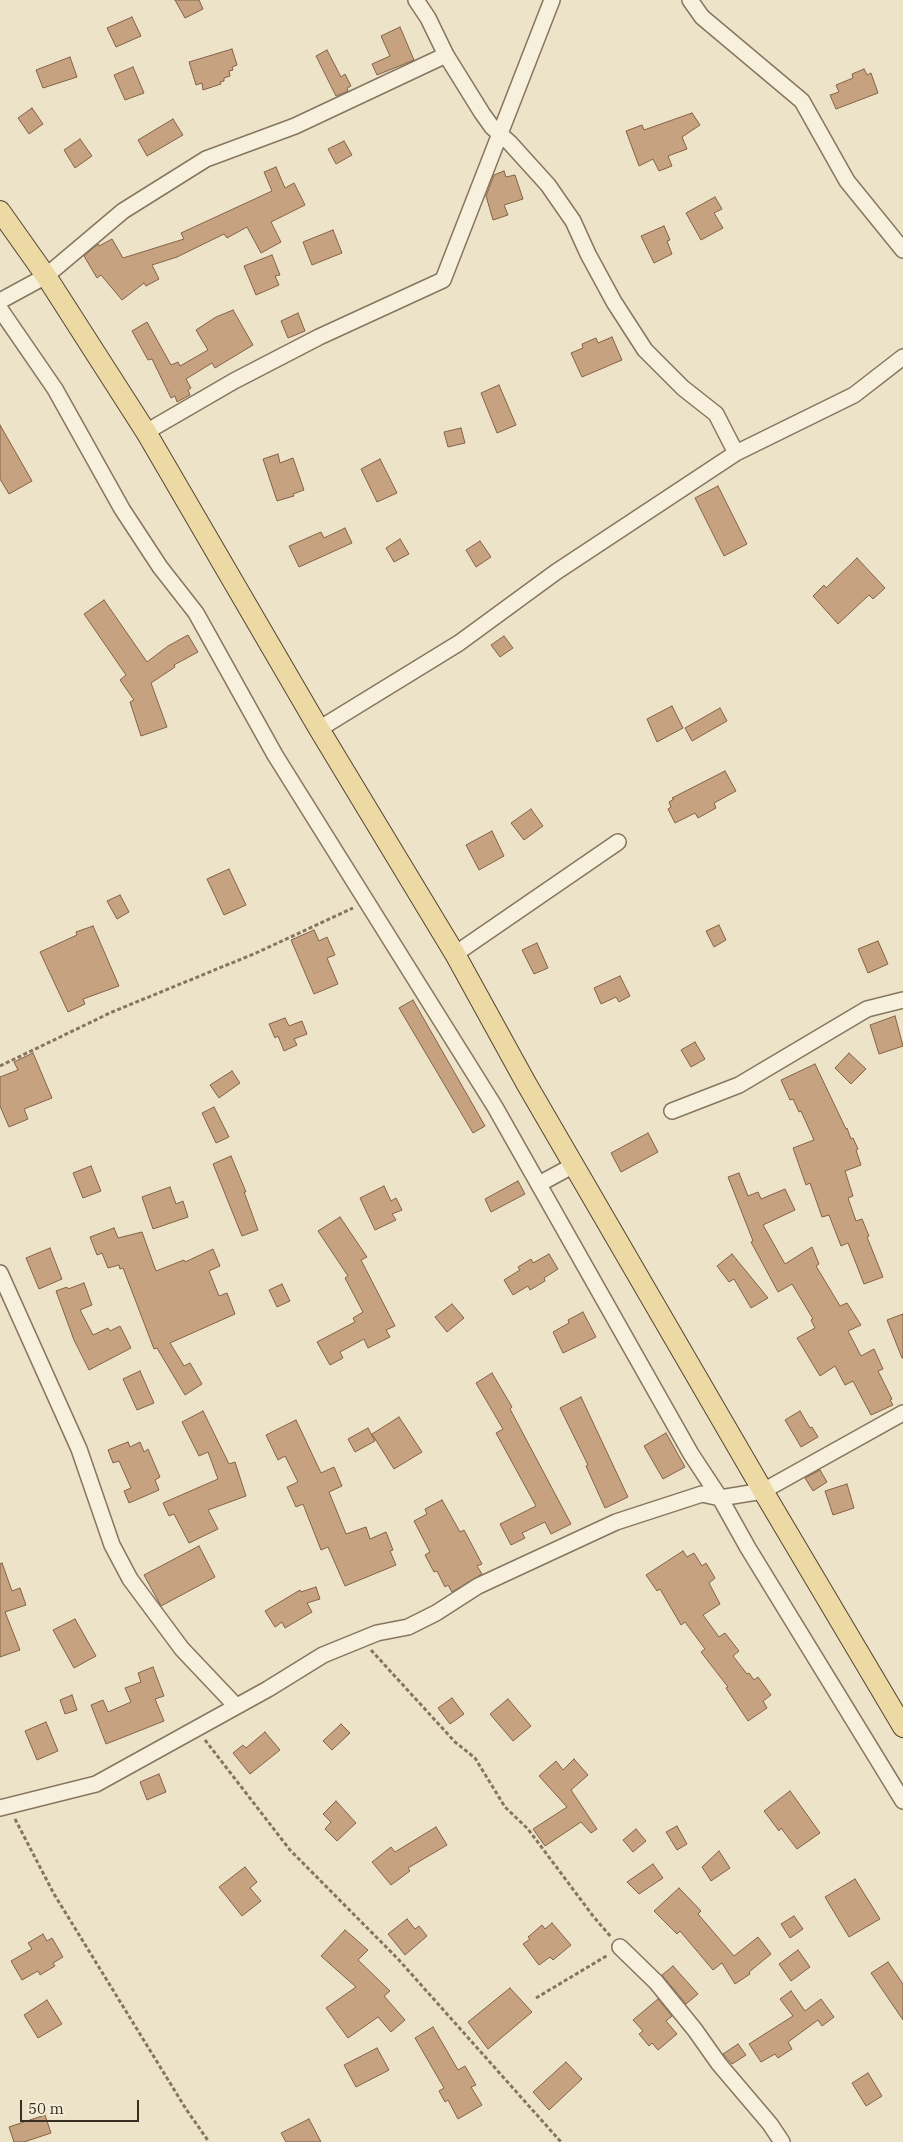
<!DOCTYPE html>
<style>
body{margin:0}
#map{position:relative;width:903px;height:2142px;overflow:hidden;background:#ece3c9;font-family:"IBM Plex Serif",serif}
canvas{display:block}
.scale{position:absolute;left:20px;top:2100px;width:119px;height:22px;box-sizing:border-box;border:2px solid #382e21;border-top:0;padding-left:6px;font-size:15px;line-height:18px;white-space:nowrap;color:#382e21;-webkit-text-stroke:4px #f4edd8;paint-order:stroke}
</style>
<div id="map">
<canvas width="903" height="2142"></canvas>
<div class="scale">50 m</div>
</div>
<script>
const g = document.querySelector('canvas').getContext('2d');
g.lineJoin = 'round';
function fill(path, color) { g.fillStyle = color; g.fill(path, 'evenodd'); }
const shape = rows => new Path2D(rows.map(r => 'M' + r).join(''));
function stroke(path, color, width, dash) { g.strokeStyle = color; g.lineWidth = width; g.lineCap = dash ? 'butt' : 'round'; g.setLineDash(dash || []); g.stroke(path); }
const building = shape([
 [175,0,199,0,203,9,185,18,175,0],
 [132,17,141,36,116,47,107,28,132,17],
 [400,27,414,60,377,75,372,64,390,56,381,36,400,27],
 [232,49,237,65,232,67,233,70,229,71,230,76,224,78,224,81,220,82,221,84,203,90,202,83,196,85,189,62,232,49],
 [327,50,341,77,345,74,351,86,347,88,348,91,336,96,316,56,327,50],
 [70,57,77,77,43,88,36,70,70,57],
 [133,67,144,93,125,100,114,75,133,67],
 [864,69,867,75,871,73,878,93,836,109,830,95,839,92,836,85,853,78,852,74,864,69],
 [32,108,43,124,29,134,18,118,32,108],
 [692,113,700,125,682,137,687,149,668,156,672,166,659,171,653,159,639,166,626,131,642,125,644,130,692,113],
 [173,119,183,135,147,156,138,140,173,119],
 [80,139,92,156,75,168,64,150,80,139],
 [344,141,352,155,336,164,328,149,344,141],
 [276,167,285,188,294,183,305,205,271,222,281,242,261,253,247,227,227,238,224,234,177,257,152,265,159,279,146,286,144,283,122,300,101,275,97,278,84,256,98,244,99,246,112,239,123,258,184,239,181,233,272,191,264,172,276,167],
 [504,171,506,177,515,175,523,199,504,205,508,215,493,220,486,196,494,175,504,171],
 [715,197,722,209,714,213,723,228,701,240,686,213,715,197],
 [664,226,670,240,667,241,672,254,654,263,641,236,664,226],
 [333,230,342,253,312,265,303,242,333,230],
 [272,255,280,275,275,276,279,285,256,295,244,266,272,255],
 [233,310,253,345,215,368,212,363,186,379,191,388,188,390,190,395,177,402,175,396,171,398,152,359,148,360,132,331,147,322,171,365,178,362,180,366,208,350,196,330,216,317,233,310],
 [298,313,305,331,288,338,281,321,298,313],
 [612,337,622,360,582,377,571,353,583,348,582,344,596,338,598,343,612,337],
 [499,385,516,425,497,433,481,393,499,385],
 [0,425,32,481,9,494,0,479,0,425],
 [461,428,465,443,448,447,444,432,461,428],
 [278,454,280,463,293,458,304,490,293,494,294,496,277,501,263,459,278,454],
 [380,459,397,493,377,502,361,469,380,459],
 [718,486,747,544,724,556,695,498,718,486],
 [345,528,352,543,299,567,289,546,321,532,324,538,345,528],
 [400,539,409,554,394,562,386,548,400,539],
 [480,541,491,557,476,567,466,550,480,541],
 [857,558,885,588,873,599,869,595,838,624,813,596,824,585,826,588,857,558],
 [104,600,147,662,168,646,188,635,198,652,174,665,175,667,151,683,167,727,141,736,130,702,134,700,120,680,126,675,84,614,104,600],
 [504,636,513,648,500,657,491,645,504,636],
 [672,706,683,728,657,742,647,719,672,706],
 [720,708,727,721,692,741,685,728,720,708],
 [725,771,736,791,714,803,716,808,698,818,695,813,675,823,668,809,671,807,669,802,674,799,672,798,725,771],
 [531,809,543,826,524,840,511,823,531,809],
 [492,831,504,856,479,870,466,845,492,831],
 [229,869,246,905,224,915,207,879,229,869],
 [120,895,129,912,117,919,107,901,120,895],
 [719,925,726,940,714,947,706,931,719,925],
 [93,926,119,986,83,999,85,1004,68,1012,40,952,77,935,76,932,93,926],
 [314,930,319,941,327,937,335,955,327,958,338,984,314,994,291,940,314,930],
 [878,941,888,964,868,973,858,949,878,941],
 [537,943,548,968,534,974,522,950,537,943],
 [620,976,630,996,619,1002,616,997,601,1004,594,988,620,976],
 [413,1000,485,1126,473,1133,399,1008,413,1000],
 [895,1016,903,1046,879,1054,870,1025,895,1016],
 [285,1018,289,1026,302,1021,307,1034,294,1039,297,1045,284,1051,278,1036,275,1038,269,1024,285,1018],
 [695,1042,705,1059,691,1067,681,1050,695,1042],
 [33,1053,52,1098,24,1109,28,1119,9,1127,0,1106,0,1077,18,1070,14,1062,33,1053],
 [849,1053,866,1069,851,1084,835,1068,849,1053],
 [815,1064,846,1129,847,1128,851,1139,853,1138,858,1149,856,1150,861,1165,845,1171,853,1196,848,1198,856,1221,862,1219,869,1236,867,1237,883,1277,864,1284,848,1243,841,1246,829,1215,822,1217,810,1183,806,1185,793,1148,814,1140,801,1111,799,1112,793,1099,790,1100,781,1080,815,1064],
 [232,1071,240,1083,219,1098,210,1085,232,1071],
 [214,1107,229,1137,216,1143,202,1113,214,1107],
 [648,1133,658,1152,621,1172,611,1153,648,1133],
 [231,1156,246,1192,244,1192,258,1230,242,1236,213,1164,231,1156],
 [91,1166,101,1191,83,1198,73,1173,91,1166],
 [739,1173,748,1196,758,1192,761,1199,785,1189,795,1210,763,1225,785,1264,812,1247,819,1264,816,1266,840,1306,847,1303,861,1325,848,1331,861,1356,874,1349,883,1369,878,1371,892,1399,890,1400,893,1405,871,1415,853,1381,845,1385,835,1366,820,1376,797,1338,815,1328,811,1320,813,1319,792,1284,778,1292,751,1242,753,1241,728,1177,739,1173],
 [518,1181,525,1194,491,1212,485,1199,518,1181],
 [384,1186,391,1201,396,1198,402,1210,392,1214,396,1220,375,1230,360,1198,384,1186],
 [170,1187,176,1204,183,1201,188,1217,153,1229,142,1197,170,1187],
 [340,1217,367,1257,361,1260,395,1326,386,1330,390,1337,368,1348,364,1339,340,1352,343,1358,330,1365,317,1342,355,1322,353,1318,363,1312,345,1278,348,1276,318,1231,340,1217],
 [114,1228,118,1238,142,1232,156,1271,184,1260,185,1262,213,1249,220,1266,209,1271,219,1296,227,1293,235,1314,170,1343,184,1366,190,1363,202,1384,185,1395,157,1348,154,1349,123,1268,120,1269,119,1265,108,1268,102,1253,97,1255,90,1237,114,1228],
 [50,1248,62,1279,39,1289,26,1258,50,1248],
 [549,1254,558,1269,544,1278,545,1281,530,1290,528,1286,513,1295,504,1280,520,1270,518,1267,531,1259,533,1263,549,1254],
 [732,1254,768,1298,751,1308,734,1279,729,1282,717,1266,732,1254],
 [84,1283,92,1305,80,1310,93,1335,108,1328,110,1331,120,1326,131,1348,89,1370,74,1340,56,1291,67,1287,68,1289,84,1283],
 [282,1284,290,1301,277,1307,269,1290,282,1284],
 [452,1304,464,1318,447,1332,435,1317,452,1304],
 [583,1312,596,1337,563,1353,553,1332,569,1323,568,1320,583,1312],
 [903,1314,903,1358,902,1358,887,1320,903,1314],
 [140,1371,154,1403,137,1410,123,1379,140,1371],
 [492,1373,512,1407,510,1409,571,1524,551,1534,545,1522,522,1533,525,1538,511,1545,500,1524,536,1506,496,1433,503,1429,476,1383,492,1373],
 [581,1397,628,1497,605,1508,586,1466,588,1465,560,1408,581,1397],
 [203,1411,229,1464,235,1462,246,1496,208,1510,218,1529,189,1543,174,1514,169,1516,163,1503,218,1479,208,1452,199,1456,182,1422,203,1411],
 [800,1411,810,1428,812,1427,818,1437,801,1447,785,1420,800,1411],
 [399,1417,422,1452,394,1469,372,1434,399,1417],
 [296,1420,321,1473,334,1467,342,1486,329,1492,346,1534,366,1527,370,1539,386,1532,393,1550,390,1551,396,1565,345,1586,328,1547,321,1550,303,1504,296,1507,287,1487,298,1482,285,1456,278,1460,266,1435,296,1420],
 [368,1428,375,1441,355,1452,348,1439,368,1428],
 [666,1433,685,1467,663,1479,644,1446,666,1433],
 [128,1442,130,1447,140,1442,144,1452,148,1449,160,1477,155,1480,159,1490,129,1503,124,1491,131,1488,119,1461,113,1463,108,1450,128,1442],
 [820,1470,827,1482,813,1491,805,1478,820,1470],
 [847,1484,854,1508,833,1515,825,1491,847,1484],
 [442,1500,460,1532,464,1530,482,1564,477,1566,482,1574,452,1592,448,1585,445,1587,437,1571,434,1572,425,1555,430,1552,414,1521,427,1514,425,1509,442,1500],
 [199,1546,215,1577,161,1606,144,1575,199,1546],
 [683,1551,687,1557,694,1553,702,1566,706,1563,715,1578,709,1583,720,1604,703,1615,719,1637,725,1633,739,1651,733,1656,747,1674,749,1673,754,1680,758,1677,771,1695,763,1701,767,1708,748,1721,726,1688,728,1687,701,1652,705,1649,685,1622,681,1625,660,1589,657,1591,646,1575,683,1551],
 [2,1563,12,1591,20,1588,26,1605,5,1612,20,1650,0,1657,0,1564,2,1563],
 [316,1587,320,1599,307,1603,312,1612,285,1628,282,1622,275,1627,265,1611,300,1590,301,1592,316,1587],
 [75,1619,96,1656,74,1668,53,1630,75,1619],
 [153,1667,164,1696,155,1699,164,1721,106,1744,91,1705,103,1700,108,1712,131,1702,125,1688,141,1682,138,1673,153,1667],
 [72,1695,77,1710,65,1714,60,1700,72,1695],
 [452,1698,464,1714,450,1724,438,1708,452,1698],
 [508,1699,531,1726,513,1741,490,1714,508,1699],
 [46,1722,58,1751,37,1760,25,1731,46,1722],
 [341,1724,350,1733,332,1750,323,1741,341,1724],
 [265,1732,280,1750,250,1774,233,1753,243,1745,246,1748,265,1732],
 [574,1759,588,1775,571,1790,597,1829,591,1833,581,1822,545,1846,533,1829,567,1807,539,1776,556,1761,563,1770,574,1759],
 [159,1774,166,1792,147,1800,140,1782,159,1774],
 [790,1791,820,1833,797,1849,781,1828,779,1831,764,1811,790,1791],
 [336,1801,356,1823,337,1841,325,1829,331,1822,323,1814,336,1801],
 [677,1826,687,1844,677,1850,666,1832,677,1826],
 [436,1827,447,1845,408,1868,410,1871,391,1885,372,1862,391,1847,395,1852,436,1827],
 [636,1829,646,1841,633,1852,623,1840,636,1829],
 [719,1851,730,1868,711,1881,702,1867,719,1851],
 [653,1864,663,1878,639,1894,627,1882,653,1864],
 [245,1867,257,1882,250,1888,261,1901,242,1916,219,1887,245,1867],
 [855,1879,880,1919,849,1937,825,1897,855,1879],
 [679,1888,701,1911,698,1914,734,1956,758,1937,771,1954,749,1972,750,1974,735,1984,722,1963,713,1970,680,1931,677,1934,654,1911,679,1888],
 [794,1916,803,1929,790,1938,781,1924,794,1916],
 [407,1919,415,1929,419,1926,427,1936,405,1955,388,1934,407,1919],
 [552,1923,571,1945,553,1960,550,1957,539,1965,523,1944,530,1939,528,1937,542,1925,545,1929,552,1923],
 [345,1930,368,1950,358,1960,390,1991,384,1996,405,2020,391,2032,378,2017,348,2038,326,2008,356,1987,321,1956,345,1930],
 [43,1934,47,1941,52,1938,63,1957,53,1963,55,1966,40,1975,38,1971,22,1980,11,1961,32,1949,28,1943,43,1934],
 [798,1950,810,1967,791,1981,779,1964,798,1950],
 [888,1962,903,1984,903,2020,871,1973,888,1962],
 [673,1966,698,1994,686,2004,662,1975,673,1966],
 [510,1988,532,2012,488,2049,468,2022,510,1988],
 [791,1991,805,2011,821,1999,834,2017,822,2026,818,2020,788,2042,792,2049,778,2058,775,2054,761,2062,749,2044,793,2016,780,1999,791,1991],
 [658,1999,672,2016,666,2021,677,2034,658,2050,652,2043,649,2046,639,2034,643,2031,633,2020,658,1999],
 [47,2000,62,2024,38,2038,24,2015,47,2000],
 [433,2027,458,2070,465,2066,476,2085,471,2087,482,2105,458,2119,448,2100,445,2102,439,2091,444,2088,415,2038,433,2027],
 [738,2044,746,2055,732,2064,723,2054,738,2044],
 [377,2048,389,2070,356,2087,344,2065,377,2048],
 [566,2062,582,2079,549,2110,533,2092,566,2062],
 [868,2073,882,2096,866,2106,852,2083,868,2073],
 [45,2115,51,2133,24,2142,14,2142,9,2127,45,2115],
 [309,2119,321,2142,286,2142,281,2133,309,2119]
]);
fill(building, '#c7a281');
stroke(building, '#846246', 1);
const minor = shape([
 [416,0,428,18,446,55,482,113,492,127,510,143,548,185,573,221,588,254,614,302,645,350,683,388,716,414,736,453],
 [690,0,702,17,802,101,847,181,903,250],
 [0,301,46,276,123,211,206,159,295,126,446,55],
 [0,309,55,389,122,509,160,567,196,613,275,755,495,1107,691,1454,720,1498,748,1548,903,1801],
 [146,432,234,381,319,337,443,280,552,0],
 [319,729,459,643,556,572,736,453,854,395,903,357],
 [455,954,618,842],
 [672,1111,739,1085,867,1009,903,1000],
 [539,1184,574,1165],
 [0,1273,79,1449,112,1545,130,1579,182,1649,236,1706],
 [0,1808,96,1784,268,1689,323,1655,377,1633,408,1627,436,1613,478,1586,616,1522,702,1494,720,1498,763,1491,903,1413],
 [620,1947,656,1982,695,2030,719,2064,770,2124,782,2142]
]);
const major = shape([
 [0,211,46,276,146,432,319,729,455,954,526,1083,763,1491,903,1727]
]);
stroke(minor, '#87765f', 18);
stroke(major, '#554532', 22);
stroke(shape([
 [0,1066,112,1012,256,953,353,908],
 [371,1650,455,1742,475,1758,505,1807,528,1829,593,1916,611,1937],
 [205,1740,290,1850,398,1959,561,2142],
 [15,1819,54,1894,186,2109,209,2142],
 [536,1998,608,1955]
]), '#87765f', 3, [4, 2.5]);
stroke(minor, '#f7f0dc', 15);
stroke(major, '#ecd9a4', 20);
</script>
